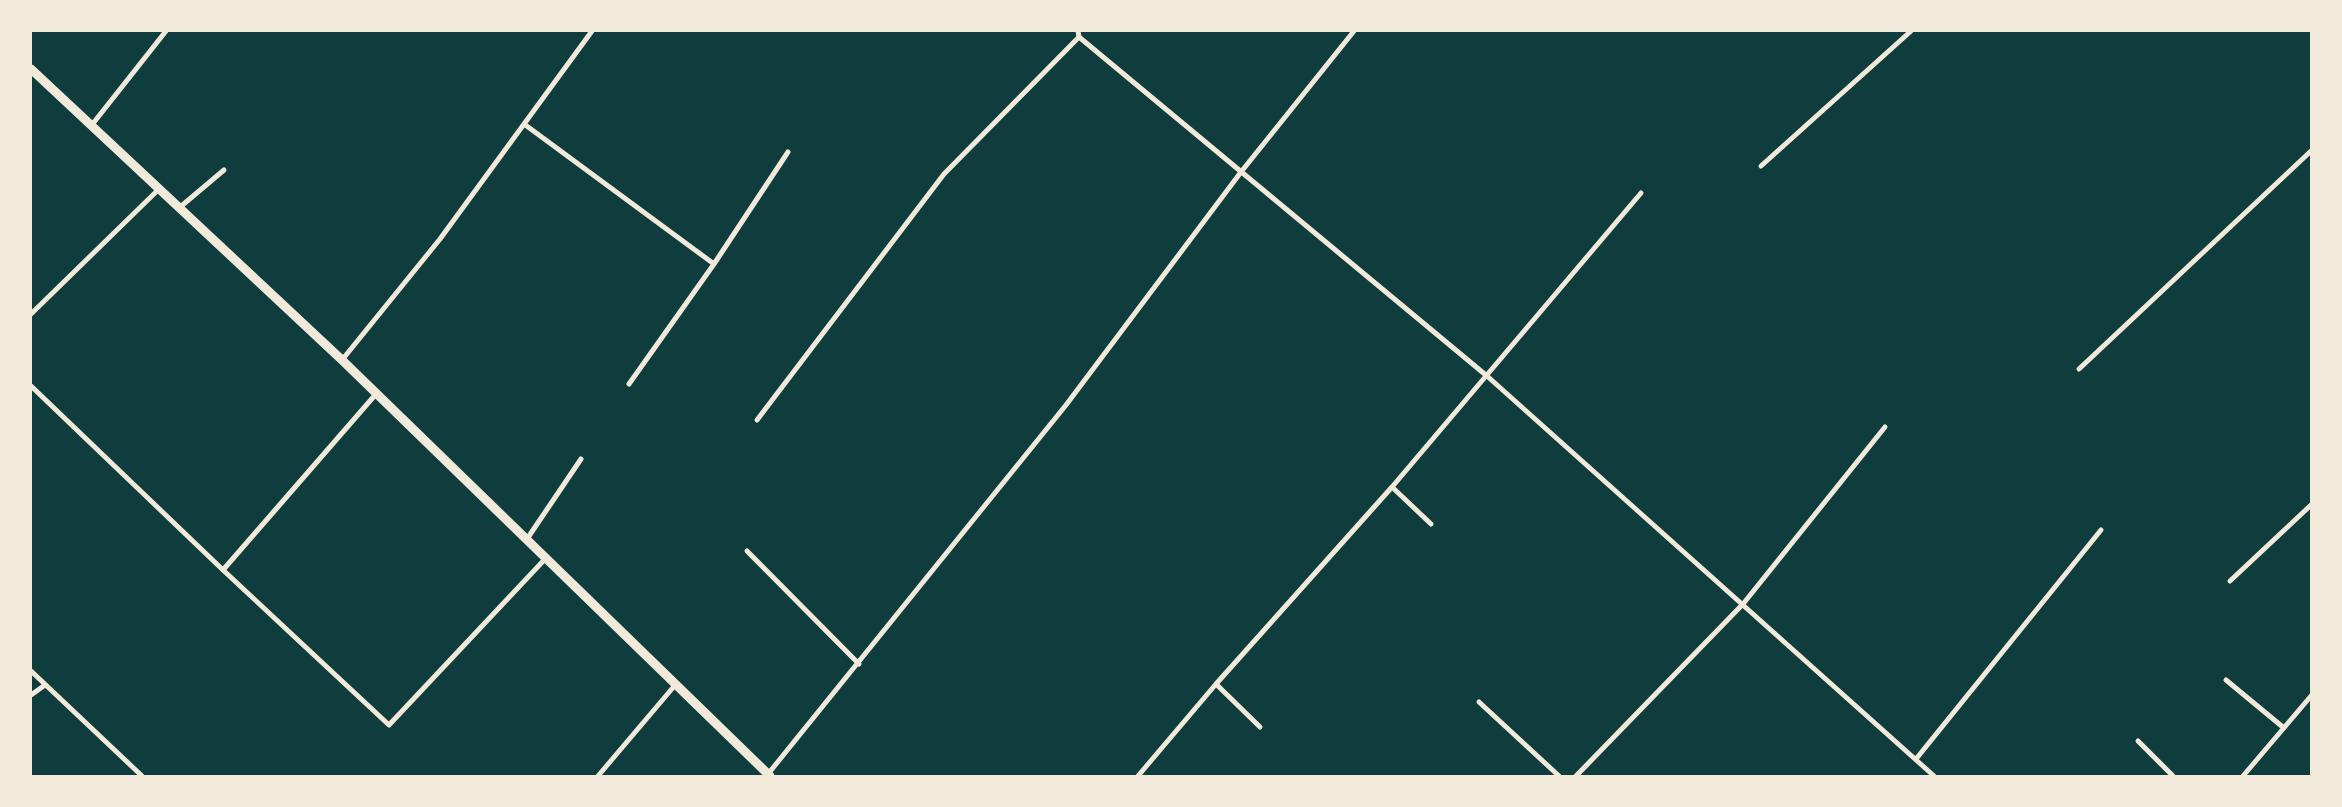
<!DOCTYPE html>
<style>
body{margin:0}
#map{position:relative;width:2342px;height:807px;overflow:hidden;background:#0f3d3e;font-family:Arial,sans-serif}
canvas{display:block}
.frame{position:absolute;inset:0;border:32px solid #f1e9da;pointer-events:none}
</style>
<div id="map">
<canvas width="2342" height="807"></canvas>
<div class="frame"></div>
</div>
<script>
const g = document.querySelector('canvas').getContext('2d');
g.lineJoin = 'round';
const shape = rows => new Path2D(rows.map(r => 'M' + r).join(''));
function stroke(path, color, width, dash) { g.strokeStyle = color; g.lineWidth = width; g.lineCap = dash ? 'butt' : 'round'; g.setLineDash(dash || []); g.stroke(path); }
stroke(shape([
 [1078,31,1079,37,1487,376,1934,776],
 [524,124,714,264],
 [91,126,166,31],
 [1761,166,1911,31],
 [179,208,224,170],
 [31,314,159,189],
 [342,360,440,239,592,31],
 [2079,369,2311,151],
 [629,384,714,264,788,152],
 [31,386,223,570,389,725,546,558],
 [757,420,944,174,1079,37],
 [1392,487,1431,524],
 [527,539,581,459],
 [747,551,859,664],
 [223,570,376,394],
 [2230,581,2311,505],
 [31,671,142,776],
 [2226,680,2284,728],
 [1216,684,1260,727],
 [31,695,45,685],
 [1479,702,1559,776],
 [2138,741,2173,776],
 [1916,759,2101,530],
 [768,774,1066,405,1241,172,1354,31],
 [598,776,676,684],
 [1138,776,1216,684,1392,487,1641,193],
 [1576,776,1743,604,1885,427],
 [2243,776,2311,696]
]), '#f1e9da', 5);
stroke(shape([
 [31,69,342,360,770,776]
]), '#f1e9da', 9);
</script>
